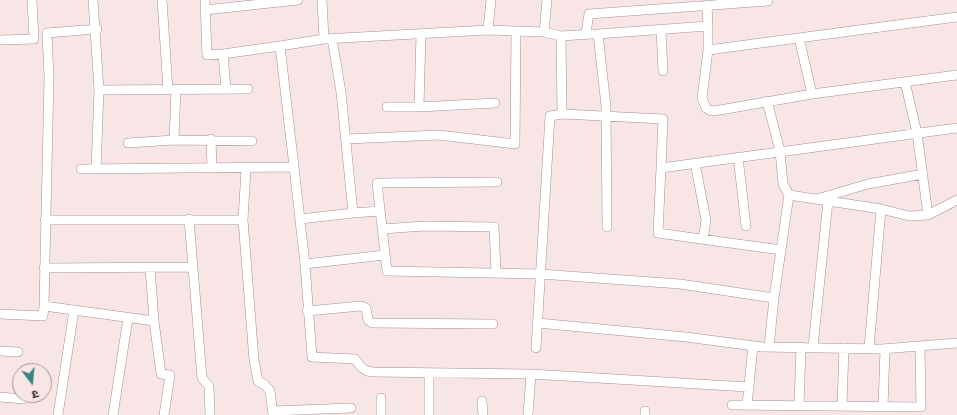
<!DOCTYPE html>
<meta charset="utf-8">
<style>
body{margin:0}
#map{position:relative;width:957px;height:415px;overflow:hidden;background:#f8e5e5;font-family:"Fira Sans Condensed","Noto Sans Devanagari",sans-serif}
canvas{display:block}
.north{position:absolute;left:12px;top:363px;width:40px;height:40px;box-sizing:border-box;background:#f8e5e5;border:1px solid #a69797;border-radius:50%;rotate:164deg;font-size:11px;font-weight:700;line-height:16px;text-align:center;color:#2a2323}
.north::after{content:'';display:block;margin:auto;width:14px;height:18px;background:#3c8585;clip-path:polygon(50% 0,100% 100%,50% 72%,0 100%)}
</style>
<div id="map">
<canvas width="957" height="415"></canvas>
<div class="north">उ</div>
</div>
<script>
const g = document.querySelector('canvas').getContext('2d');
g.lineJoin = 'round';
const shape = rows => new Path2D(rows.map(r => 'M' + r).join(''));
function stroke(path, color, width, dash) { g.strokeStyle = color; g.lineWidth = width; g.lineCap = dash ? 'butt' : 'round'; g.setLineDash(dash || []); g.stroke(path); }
const minor = shape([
 [93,0,99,90,96,169],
 [162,0,168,90],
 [205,0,207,55,223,54],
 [322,0,324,39,488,30,491,0],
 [547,0,544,32,561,36,592,34],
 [707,5,708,26],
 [205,10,298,0],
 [957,17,708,50,702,98,706,108,711,111,720,110,812,94,957,75],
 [97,29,47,33,49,77,44,306,154,321,150,268],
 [488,30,544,32],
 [661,31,663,71],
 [586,33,589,14,768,1],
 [799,38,812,94],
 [0,40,34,39,32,0],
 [905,82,917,133,928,215],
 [226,89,223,54,280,46],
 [99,90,248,89],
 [176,90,174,140,252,141],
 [767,101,780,151,783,184,789,195],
 [387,107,419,107,421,34],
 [419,107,495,103],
 [562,114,663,119,661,168],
 [211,139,212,168],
 [346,139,439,135,515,144,516,31],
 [128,143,174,140],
 [738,157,746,226],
 [695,163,706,220,703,239],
 [294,167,305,264,312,357,355,359,361,367,367,371,373,372,531,374,748,387],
 [81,169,294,167,280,46,324,39],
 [246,169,243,220,254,360,258,381,265,385,270,391,273,415],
 [497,182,377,183,387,271,540,274,680,284,774,298],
 [817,199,868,184,923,174],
 [353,213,380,211],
 [189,219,202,378,209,386,210,415],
 [300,219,353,213,341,92,332,39],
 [45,220,243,220],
 [607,227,606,106,598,34,708,26,708,50],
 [382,229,425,226,494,227,496,272],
 [781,250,658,233,661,168,957,128],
 [305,264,385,255],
 [44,268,193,267],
 [307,311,361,306,366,308,368,320,372,323,493,324],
 [0,314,43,316,44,306],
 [154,321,161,374,170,375,164,415],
 [538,323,686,337,762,347,882,349,957,343],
 [769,347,774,298,789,195,881,209,909,216,928,215,957,200],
 [813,347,828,201],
 [536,348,550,116,562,114,561,36],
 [869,348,881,209],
 [0,351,18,352],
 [0,397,23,399],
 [482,401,483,415],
 [732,405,921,407,920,346],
 [747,405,753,346],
 [799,406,801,347],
 [842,406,844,348],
 [883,407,885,349],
 [273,411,351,408],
 [58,415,74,310],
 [113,415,128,318],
 [381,415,381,398],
 [429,415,429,374],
 [528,415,531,374],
 [645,415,645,411]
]);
stroke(minor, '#a49292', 10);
stroke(minor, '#fff', 9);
</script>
